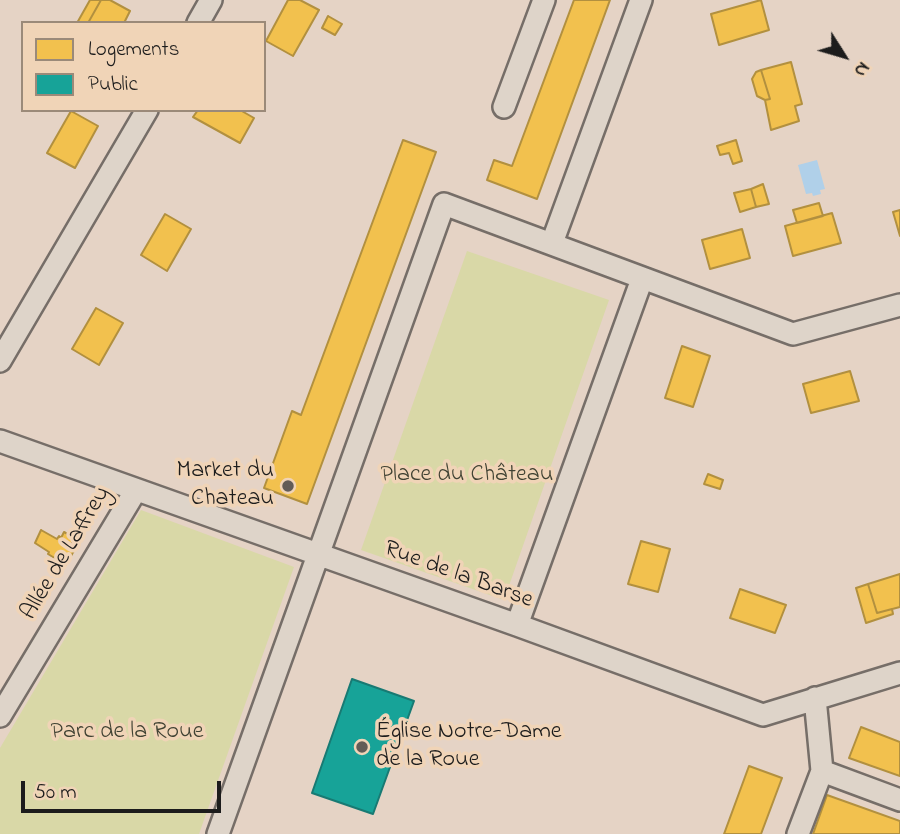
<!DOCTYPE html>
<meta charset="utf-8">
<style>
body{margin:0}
#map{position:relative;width:900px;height:834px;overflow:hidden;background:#e5d3c5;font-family:"Indie Flower",sans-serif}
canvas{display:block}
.legend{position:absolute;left:21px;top:21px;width:245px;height:91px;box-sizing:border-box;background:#f0d4b7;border:2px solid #9b8a79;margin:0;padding:9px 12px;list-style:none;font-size:21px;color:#1c1c1c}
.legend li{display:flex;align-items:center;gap:14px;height:35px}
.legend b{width:35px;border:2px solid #9b8a79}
.north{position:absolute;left:809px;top:21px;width:70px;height:70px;-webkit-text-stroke:5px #f0d4b7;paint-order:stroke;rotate:127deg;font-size:19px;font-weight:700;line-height:28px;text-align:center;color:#1c1c1c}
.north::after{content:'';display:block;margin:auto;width:24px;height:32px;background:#1c1c1c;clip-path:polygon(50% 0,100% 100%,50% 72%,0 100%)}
.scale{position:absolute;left:21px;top:781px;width:200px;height:32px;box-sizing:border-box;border:4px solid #1c1c1c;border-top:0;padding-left:9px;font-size:21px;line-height:24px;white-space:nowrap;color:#1c1c1c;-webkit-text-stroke:5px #f0d4b7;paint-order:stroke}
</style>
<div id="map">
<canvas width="900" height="834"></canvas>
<ul class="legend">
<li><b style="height:19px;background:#f2c14e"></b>Logements</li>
<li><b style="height:19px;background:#17a398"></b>Public</li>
</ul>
<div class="north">N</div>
<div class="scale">50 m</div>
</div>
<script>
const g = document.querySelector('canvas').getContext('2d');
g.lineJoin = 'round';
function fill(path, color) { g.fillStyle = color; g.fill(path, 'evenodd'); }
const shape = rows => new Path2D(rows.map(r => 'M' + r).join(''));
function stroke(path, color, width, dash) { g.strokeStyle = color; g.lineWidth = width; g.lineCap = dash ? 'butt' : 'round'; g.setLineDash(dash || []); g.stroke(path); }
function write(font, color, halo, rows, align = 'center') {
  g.font = font + ' "Indie Flower",sans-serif'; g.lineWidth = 7; g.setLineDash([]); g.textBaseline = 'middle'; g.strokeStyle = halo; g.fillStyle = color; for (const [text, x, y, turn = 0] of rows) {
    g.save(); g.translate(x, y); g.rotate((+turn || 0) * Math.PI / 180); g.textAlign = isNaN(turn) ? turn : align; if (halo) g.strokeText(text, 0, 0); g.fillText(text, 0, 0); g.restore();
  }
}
fill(shape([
 [467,251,609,300,504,600,361,550],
 [141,510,294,567,199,834,0,834,0,748]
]), '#d9d8a7');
fill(shape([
 [817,160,825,189,820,190,821,194,813,196,812,193,806,194,798,165]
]), '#b0d0e9');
const homes = shape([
 [90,0,101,0,88,23,77,23,90,0],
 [101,0,110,0,130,11,124,23,88,23,101,0],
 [288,0,300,0,319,10,293,56,266,41,288,0],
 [574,0,610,0,537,199,487,180,494,160,512,166,574,0],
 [761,0,769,30,719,45,711,14,761,0],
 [328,16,342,24,335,35,322,28,328,16],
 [791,62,802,104,795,106,799,121,771,130,765,100,770,99,761,70,791,62],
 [761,70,770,99,765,100,757,96,752,79,756,72,761,70],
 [198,110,240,110,254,118,240,143,193,117,198,110],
 [71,111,98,126,75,168,47,153,71,111],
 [403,140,436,152,307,504,264,488,292,411,301,415,403,140],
 [736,140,742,161,733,164,729,153,720,155,717,146,736,140],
 [763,184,769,204,756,207,751,189,763,184],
 [751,189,756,207,740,212,734,193,751,189],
 [819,203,823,216,797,223,793,210,819,203],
 [900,210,900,236,893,212,900,210],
 [832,213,841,243,793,256,785,226,832,213],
 [165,214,191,229,167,271,141,255,165,214],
 [742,229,750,258,710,269,702,240,742,229],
 [96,308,123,323,99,365,72,349,96,308],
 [682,346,710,356,693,407,665,398,682,346],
 [850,371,859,401,811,413,803,384,850,371],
 [708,474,723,480,720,489,704,484,708,474],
 [41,530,57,539,59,536,61,538,64,532,75,538,71,544,76,547,66,565,48,554,49,552,35,543,41,530],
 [641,541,670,549,658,592,628,584,641,541],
 [900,574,900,607,877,613,868,584,900,574],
 [868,584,877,613,892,609,893,614,866,623,856,588,868,584],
 [740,589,786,605,775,633,730,618,740,589],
 [861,727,900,742,900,776,849,758,861,727],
 [749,766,782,778,761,834,724,834,749,766],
 [827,795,900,821,900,834,813,834,827,795]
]);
fill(homes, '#f2c14e');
stroke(homes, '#b2903f', 2);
const public = shape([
 [352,679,414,701,373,814,312,793,352,679]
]);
fill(public, '#17a398');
stroke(public, '#187a73', 2);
const street = shape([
 [198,23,211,0],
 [504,107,544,0],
 [552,243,641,0],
 [0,361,147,110],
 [0,441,517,625,763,715,900,673],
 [517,625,642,279],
 [0,716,136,490],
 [822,771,900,800],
 [218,834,444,204,793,334,900,305],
 [798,834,822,771,815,698]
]);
stroke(street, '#766e68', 26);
stroke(street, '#ded4c9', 21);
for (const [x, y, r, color] of [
 [288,486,7,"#625c57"],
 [362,747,7,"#625c57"]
]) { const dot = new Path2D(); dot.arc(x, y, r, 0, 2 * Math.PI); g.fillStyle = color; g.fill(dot); stroke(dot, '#f0d4b7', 2.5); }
write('24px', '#1c1c1c', '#f0d4b7', [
 ["Market du",274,472],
 ["Chateau",274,500],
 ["Église Notre-Dame",376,733,"left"],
 ["de la Roue",376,761,"left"]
], 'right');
write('24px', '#404233', '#f0d4b7', [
 ["Place du Château",467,476],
 ["Parc de la Roue",127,733]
]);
write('24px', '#1c1c1c', '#f0d4b7', [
 ["Allée de Laffrey",67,554,-59],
 ["Rue de la Barse",458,576,20]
]);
</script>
